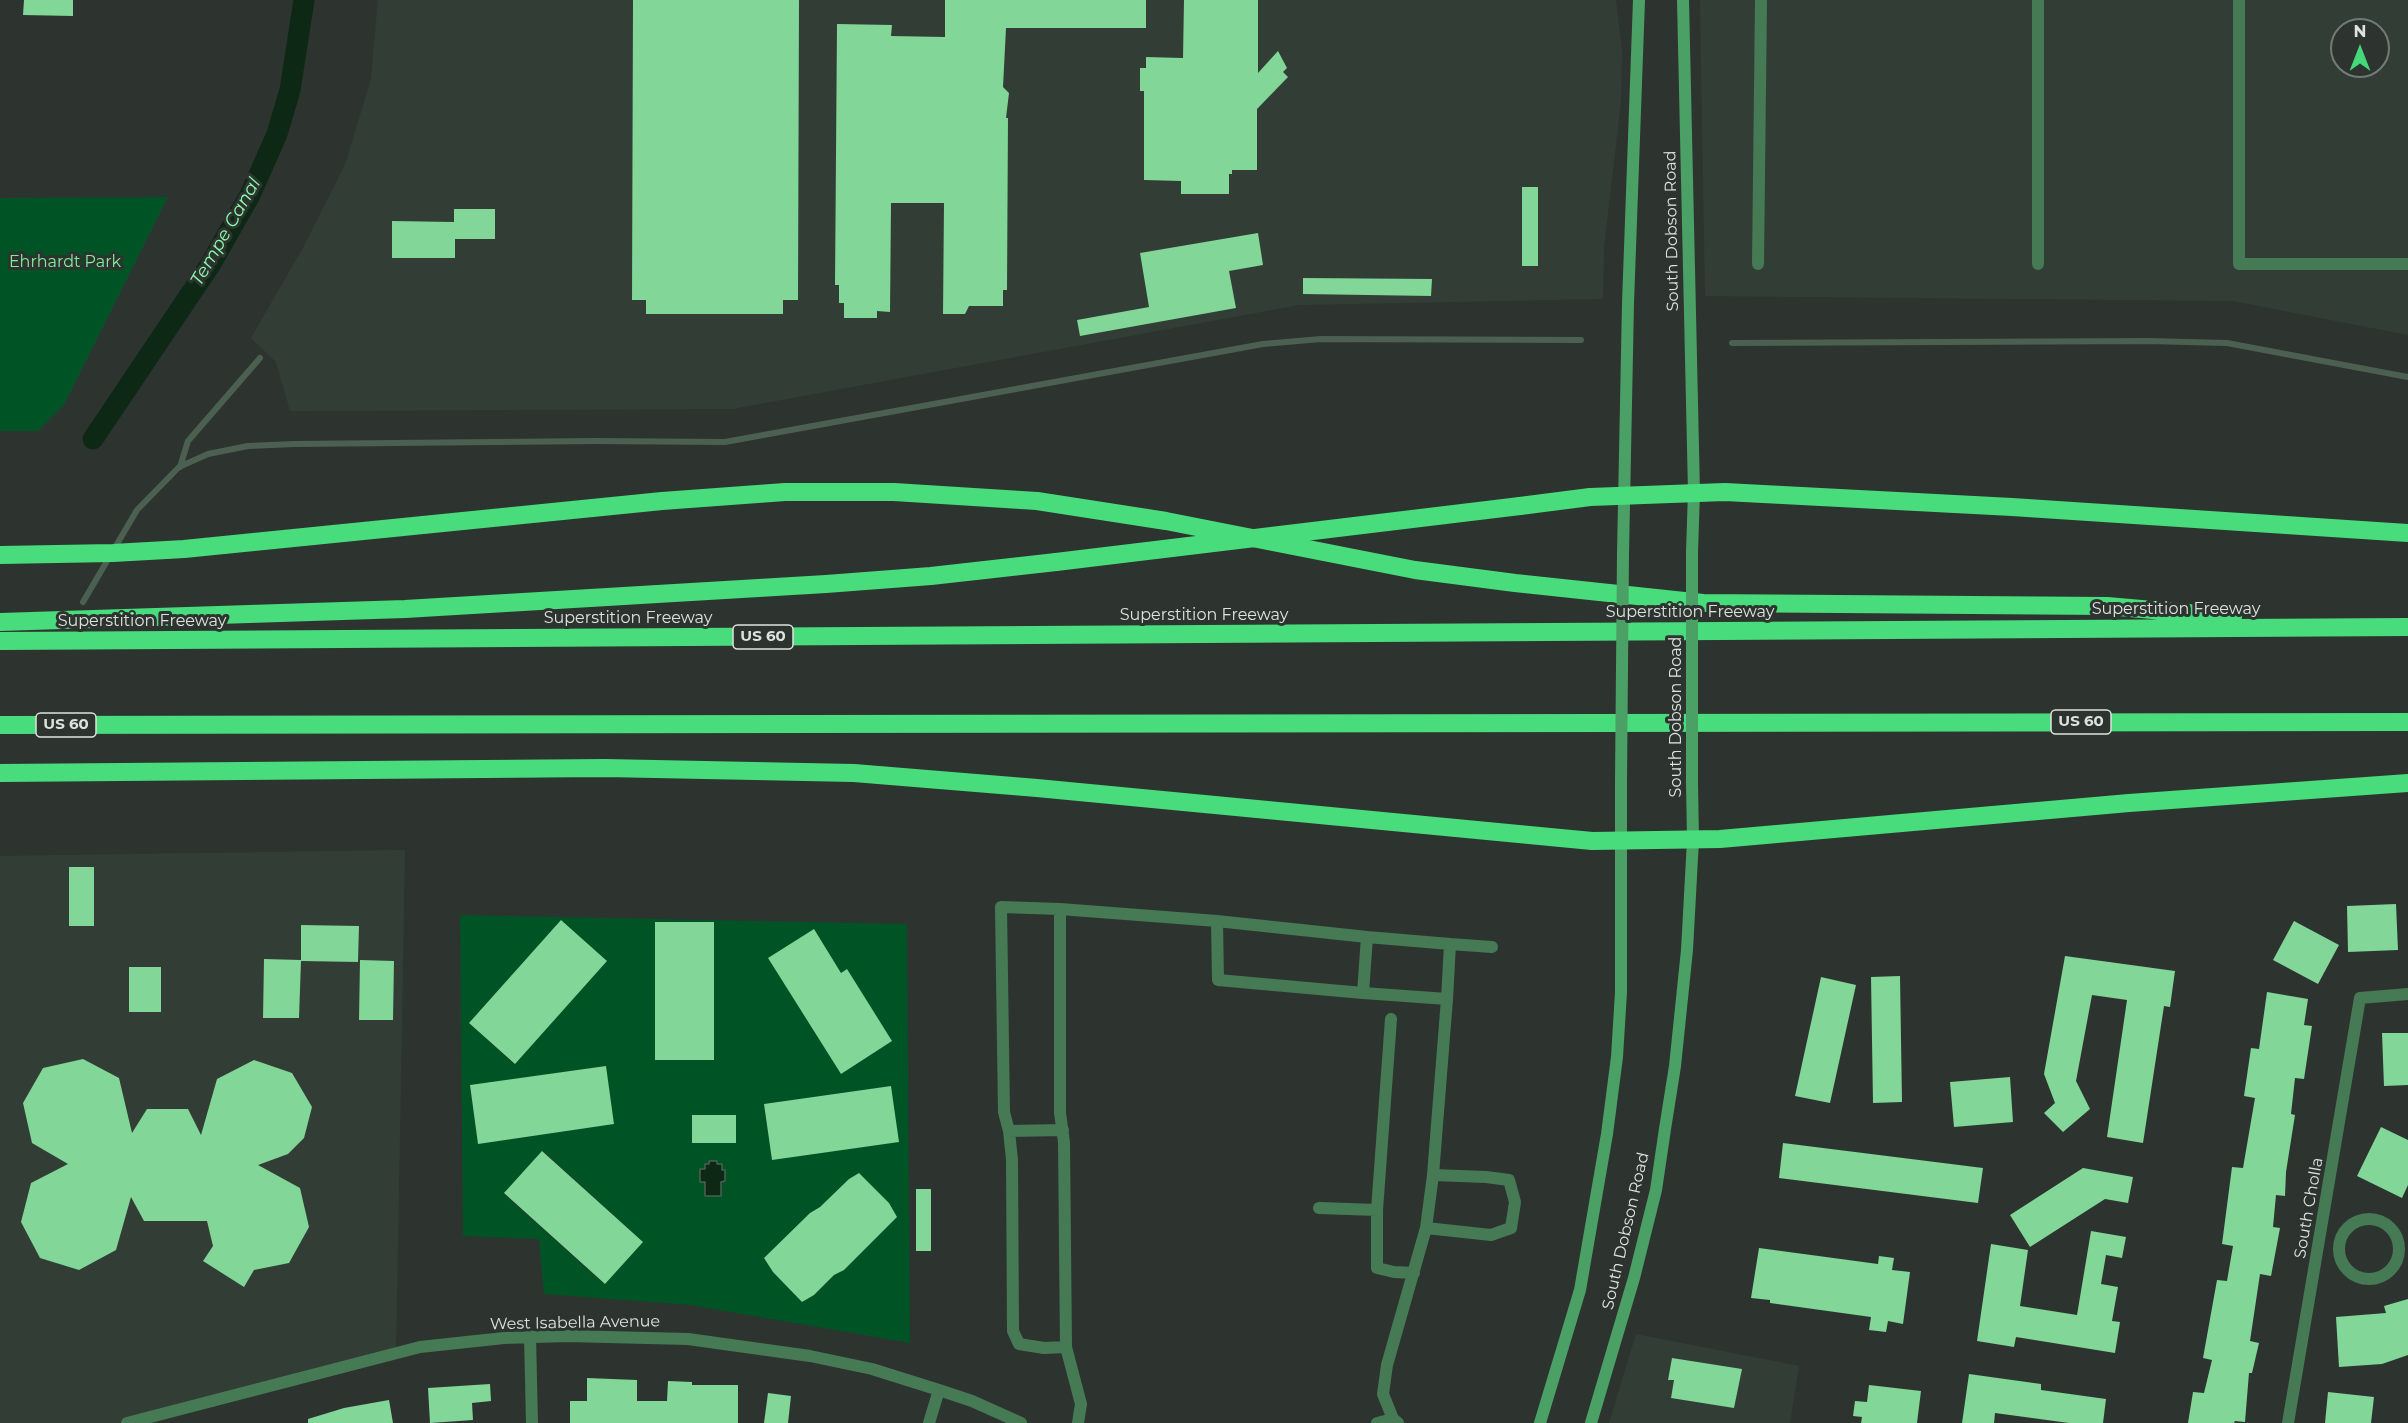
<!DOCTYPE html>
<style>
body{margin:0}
#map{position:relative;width:2408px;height:1423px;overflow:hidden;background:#2d342f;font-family:Montserrat,sans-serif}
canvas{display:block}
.north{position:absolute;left:2330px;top:18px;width:60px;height:60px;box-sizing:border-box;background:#2d342f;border:2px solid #747a75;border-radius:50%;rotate:0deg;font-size:16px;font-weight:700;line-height:24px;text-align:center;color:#dee2de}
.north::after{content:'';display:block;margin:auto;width:21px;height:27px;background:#46d77a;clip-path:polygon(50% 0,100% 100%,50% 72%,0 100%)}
</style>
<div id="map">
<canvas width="2408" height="1423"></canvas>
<div class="north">N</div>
</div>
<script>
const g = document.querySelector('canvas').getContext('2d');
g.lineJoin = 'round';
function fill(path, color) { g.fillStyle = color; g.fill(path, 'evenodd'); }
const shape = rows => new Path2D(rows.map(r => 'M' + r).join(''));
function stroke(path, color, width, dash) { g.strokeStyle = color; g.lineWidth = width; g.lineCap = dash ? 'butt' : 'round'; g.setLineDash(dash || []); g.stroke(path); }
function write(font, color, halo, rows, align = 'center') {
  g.font = font + ' Montserrat,sans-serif'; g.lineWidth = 6; g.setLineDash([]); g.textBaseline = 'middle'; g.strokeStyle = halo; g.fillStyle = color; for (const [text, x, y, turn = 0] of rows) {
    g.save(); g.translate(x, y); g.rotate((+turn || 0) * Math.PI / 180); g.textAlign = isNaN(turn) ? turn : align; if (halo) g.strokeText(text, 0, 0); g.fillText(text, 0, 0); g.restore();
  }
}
fill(shape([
 [378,0,1616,0,1622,51,1621,102,1604,247,1603,299,1299,305,732,409,290,411,276,362,251,338,304,246,345,165,371,79],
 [1700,0,2408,0,2408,335,2233,301,1705,296],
 [2342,30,2378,30,2378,66,2342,66],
 [405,850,396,1352,127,1423,0,1423,0,856],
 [1636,1334,1799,1366,1790,1423,1609,1423]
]), '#323e35');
fill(shape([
 [168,197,64,405,38,431,0,431,0,198],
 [460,915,907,924,910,1343,690,1305,544,1294,539,1239,463,1236],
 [561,920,607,961,514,1064,469,1023],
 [655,923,714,923,714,1060,655,1059],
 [814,930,841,973,847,970,892,1041,841,1074,768,958],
 [606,1066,614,1124,478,1143,470,1086],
 [891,1086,898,1142,772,1159,764,1104],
 [692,1115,736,1115,736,1143,692,1143],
 [543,1151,643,1242,604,1284,504,1194],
 [709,1164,722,1170,725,1181,700,1182,705,1169],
 [859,1173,897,1217,844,1270,834,1275,814,1295,802,1302,773,1272,764,1258,810,1213,820,1207,849,1179]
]), '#005325');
const water = shape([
 [709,1161,717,1161,717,1164,722,1164,722,1170,725,1170,725,1181,721,1182,721,1196,705,1196,705,1182,700,1182,700,1169,705,1169,705,1164,709,1164,709,1161]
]);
fill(water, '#0d2815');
stroke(water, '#4c6051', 1.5);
stroke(shape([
 [1732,343,2148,341,2227,343,2408,377],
 [180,467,188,441,260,358],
 [83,602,137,510,179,467,208,454,248,446,294,444,595,441,725,442,1263,344,1321,339,1581,340]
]), '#4c6051', 6);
stroke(shape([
 [93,439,210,265,250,195,277,134,290,90,304,0]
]), '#0d2815', 21);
fill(shape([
 [24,0,73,0,73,16,23,15],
 [633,0,799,0,798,300,783,300,783,314,646,314,646,300,632,300],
 [945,0,1146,0,1146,28,1006,28,1003,87,1009,93,1006,118,1008,118,1007,290,1003,290,1003,306,969,306,965,314,943,314,944,203,891,203,890,312,877,311,877,318,844,318,844,303,839,303,839,285,835,285,837,24,892,25,891,36,945,37],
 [1184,0,1258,0,1258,73,1278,51,1287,68,1283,72,1288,77,1257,109,1257,170,1232,170,1232,174,1229,174,1229,194,1181,194,1181,181,1144,180,1144,91,1140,91,1140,68,1146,68,1146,57,1183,58],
 [1522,187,1538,187,1538,266,1522,266],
 [454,209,495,209,495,239,455,239,455,258,392,258,392,221,454,222],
 [1258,233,1263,265,1229,271,1236,308,1080,336,1077,320,1149,307,1140,253],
 [1303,278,1432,279,1431,296,1303,294],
 [69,867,94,867,94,926,69,926],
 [2396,904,2398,950,2348,952,2347,906],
 [561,920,607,961,515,1064,469,1023],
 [2294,921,2339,945,2318,984,2273,960],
 [655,922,714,922,714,1060,655,1060],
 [301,925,359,926,358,962,301,961,299,1018,263,1018,264,959,301,960],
 [814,929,841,973,847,969,892,1041,841,1074,768,958],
 [2065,956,2175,971,2170,1007,2164,1006,2143,1143,2107,1137,2127,1000,2092,995,2076,1081,2090,1109,2063,1132,2044,1113,2055,1103,2044,1074],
 [360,960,394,961,393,1020,359,1020],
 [129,967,161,967,161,1012,129,1012],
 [1900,976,1902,1102,1873,1103,1871,977],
 [1821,977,1856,985,1830,1103,1795,1096],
 [2267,992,2308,999,2304,1025,2312,1026,2304,1079,2295,1078,2291,1114,2295,1115,2286,1172,2285,1196,2276,1195,2273,1227,2280,1228,2271,1276,2260,1274,2250,1341,2259,1343,2252,1373,2249,1373,2245,1422,2235,1421,2234,1423,2188,1423,2193,1392,2204,1393,2212,1360,2203,1358,2217,1280,2227,1281,2233,1246,2222,1244,2232,1167,2243,1168,2255,1098,2244,1096,2251,1048,2259,1049],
 [2382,1033,2408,1033,2408,1085,2384,1086],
 [83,1059,119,1078,132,1133,147,1109,188,1109,201,1135,217,1079,254,1060,292,1073,312,1107,304,1138,288,1154,258,1165,300,1188,309,1227,289,1263,254,1270,244,1287,203,1261,213,1246,207,1221,144,1221,131,1197,116,1250,79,1270,40,1258,21,1222,31,1183,68,1164,32,1143,23,1103,43,1068],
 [606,1066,614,1124,478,1144,470,1085],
 [2010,1077,2013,1122,1954,1127,1950,1082],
 [891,1086,899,1142,772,1160,764,1104],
 [692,1115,736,1115,736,1143,692,1143],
 [2381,1127,2408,1140,2408,1185,2402,1198,2357,1176],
 [1783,1143,1983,1168,1978,1203,1779,1178],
 [542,1151,643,1242,605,1284,504,1193],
 [2083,1168,2133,1177,2128,1203,2105,1199,2030,1247,2010,1215],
 [859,1173,889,1203,897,1217,844,1270,834,1275,814,1295,802,1302,773,1272,764,1258,810,1213,820,1207,849,1179],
 [916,1189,931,1189,931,1251,916,1251],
 [2091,1231,2126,1237,2122,1258,2106,1255,2101,1284,2118,1287,2112,1321,2120,1322,2115,1353,2016,1337,2014,1347,1977,1341,1991,1244,2028,1250,2020,1306,2077,1315],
 [1759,1248,1878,1264,1879,1256,1894,1258,1892,1270,1910,1272,1903,1324,1888,1321,1886,1332,1869,1330,1871,1317,1770,1303,1770,1300,1751,1298],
 [2408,1299,2408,1355,2382,1364,2339,1367,2336,1317,2386,1313,2384,1306],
 [1672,1358,1742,1369,1734,1408,1671,1398,1674,1380,1668,1380],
 [1969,1374,2041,1384,2041,1390,2106,1399,2103,1423,2069,1423,1995,1413,1994,1423,1962,1423],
 [587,1378,637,1380,637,1401,667,1401,668,1381,692,1382,692,1385,738,1385,738,1423,570,1423,570,1401,587,1401],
 [490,1384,491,1401,472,1403,473,1420,430,1423,428,1388],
 [1869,1385,1921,1391,1917,1423,1861,1423,1862,1417,1853,1416,1855,1401,1867,1402],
 [2328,1392,2374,1397,2371,1423,2325,1423],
 [768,1393,791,1396,788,1423,764,1423],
 [389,1400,393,1423,308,1423,308,1419,344,1408]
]), '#81d698');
stroke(shape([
 [2239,0,2239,264,2408,264],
 [1758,264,1761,0],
 [2038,264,2038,0],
 [1060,909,1217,921],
 [1450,944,1492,947],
 [1363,993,1218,980,1217,921,1367,937],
 [1391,1019,1377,1210,1377,1268,1394,1272,1414,1273],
 [1009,1131,1063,1130],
 [1433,1175,1447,999,1450,944,1367,937,1363,993,1447,999],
 [1319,1208,1377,1210],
 [1066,1347,1044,1348,1019,1344,1013,1331,1012,1160,1009,1131,1004,1112,1001,907,1060,909,1060,1113,1064,1142,1066,1347,1081,1404,1078,1423],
 [1377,1423,1393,1419],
 [1398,1423,1393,1419,1383,1394,1387,1365,1426,1228,1433,1175,1486,1177,1509,1180,1515,1202,1511,1228,1491,1235,1426,1228]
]), '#467a54', 12);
stroke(shape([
 '2339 1249a30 30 0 1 1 60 0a30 30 0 1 1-60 0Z',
 [530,1336,532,1423],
 [127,1423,420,1347,504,1338,567,1336,688,1339,810,1356,872,1369,939,1390,972,1401,1021,1423],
 [929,1423,939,1390],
 [2288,1423,2360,998,2408,994]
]), '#467a54', 12);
stroke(shape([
 [1683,0,1694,492,1692,552],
 [1623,554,1628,303,1639,0],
 [1540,1423,1580,1290,1607,1134,1617,1057,1621,992,1621,780],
 [1591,1423,1634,1278,1656,1190,1665,1129,1675,1066,1687,950,1693,840,1692,783]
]), '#4ba165', 12);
stroke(shape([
 [1520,506,1590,497,1725,492,2012,507,2408,533],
 [0,555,113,553,184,549,662,501,785,492,894,492,1037,501,1166,521,1415,570,1515,583,1703,603,2107,606,2233,617],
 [0,622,405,609,826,584,931,576,1056,562],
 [0,641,2408,627],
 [0,725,2408,722],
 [0,773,605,768,854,773,1037,788,1592,841,1720,839,2129,803,2408,783]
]), '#49dc7d', 18);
stroke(shape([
 [1621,780,1623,554],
 [1692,783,1692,552]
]), '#4ba165', 12);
stroke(shape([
 [1056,562,1520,506]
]), '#49dc7d', 18);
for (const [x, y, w] of [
 [763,637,60],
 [2081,722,60],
 [66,725,60]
]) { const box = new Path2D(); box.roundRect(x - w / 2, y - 12, w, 24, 4.5); g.fillStyle = '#2d342f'; g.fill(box); stroke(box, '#dee2de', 1.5); }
write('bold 15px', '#dee2de', null, [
 ["US 60",763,637],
 ["US 60",2081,722],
 ["US 60",66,725]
]);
write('16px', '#dee2de', '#2d342f', [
 ["South Dobson Road",1672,231,-91],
 ["Superstition Freeway",2176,609],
 ["Superstition Freeway",1690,612],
 ["Superstition Freeway",1204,615],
 ["Superstition Freeway",628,618],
 ["Superstition Freeway",142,621],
 ["South Dobson Road",1676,717,-90],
 ["South Cholla",2309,1208,-80],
 ["South Dobson Road",1626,1231,-77],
 ["West Isabella Avenue",575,1323,-1]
]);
write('16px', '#7fef9f', '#2d342f', [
 ["Ehrhardt Park",65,262]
]);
write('italic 18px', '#8dfdad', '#2d342f', [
 ["Tempe Canal",226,232,-60]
]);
</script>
